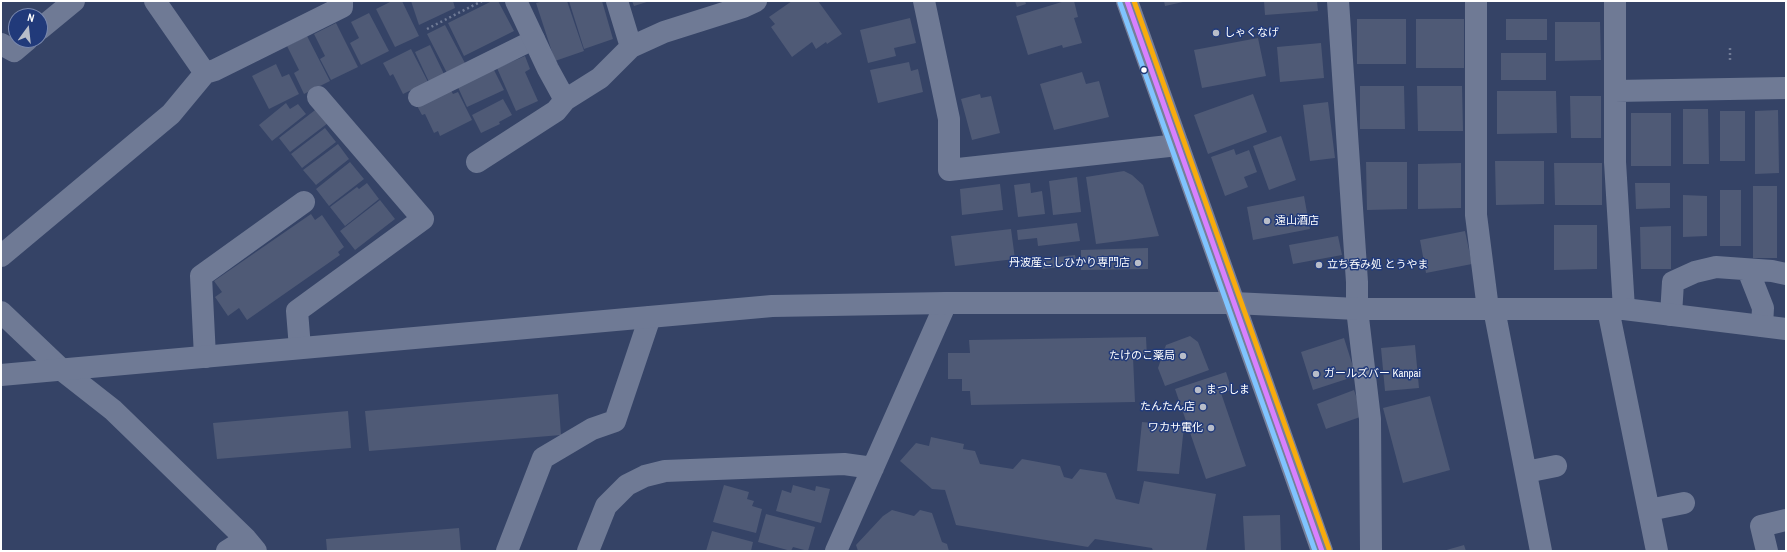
<!DOCTYPE html>
<meta charset="utf-8">
<style>
body{margin:0}
#map{position:relative;width:1787px;height:552px;overflow:hidden;background:#354366;font-family:"Archivo Narrow",sans-serif}
canvas{display:block}
.frame{position:absolute;inset:0;border:2px solid #fff;pointer-events:none}
.north{position:absolute;left:8px;top:8px;width:40px;height:40px;box-sizing:border-box;background:#213a7a;border:1px solid #7a89af;border-radius:50%;rotate:15deg;font-size:11px;font-weight:700;line-height:16px;text-align:center;color:#fff}
.north::after{content:'';display:block;margin:auto;width:14px;height:18px;background:#b8bdc9;clip-path:polygon(50% 0,100% 100%,50% 72%,0 100%)}
</style>
<div id="map">
<canvas width="1787" height="552"></canvas>
<div class="frame"></div>
<div class="north">N</div>
</div>
<script>
const g = document.querySelector('canvas').getContext('2d');
g.lineJoin = 'round';
function fill(path, color) { g.fillStyle = color; g.fill(path, 'evenodd'); }
const shape = rows => new Path2D(rows.map(r => 'M' + r).join(''));
function stroke(path, color, width, dash) { g.strokeStyle = color; g.lineWidth = width; g.lineCap = dash ? 'butt' : 'round'; g.setLineDash(dash || []); g.stroke(path); }
function write(font, color, halo, rows, align = 'center') {
  g.font = font + ' "Archivo Narrow","Noto Sans JP",sans-serif'; g.lineWidth = 3; g.setLineDash([]); g.textBaseline = 'middle'; g.strokeStyle = halo; g.fillStyle = color; for (const [text, x, y, turn = 0] of rows) {
    g.save(); g.translate(x, y); g.rotate((+turn || 0) * Math.PI / 180); g.textAlign = isNaN(turn) ? turn : align; if (halo) g.strokeText(text, 0, 0); g.fillText(text, 0, 0); g.restore();
  }
}
fill(shape([
 [392,1,402,1,419,36,395,47,376,9],
 [411,1,453,1,455,8,419,25],
 [492,1,498,1,514,31,464,56,448,23],
 [544,1,567,1,584,51,555,61,536,3],
 [569,1,602,1,613,39,584,49],
 [632,1,650,1,634,6],
 [792,1,818,1,842,34,827,44,826,42,816,49,812,42,792,57,771,27,775,24,769,17],
 [1015,1,1025,1,1026,4,1017,7],
 [1065,1,1074,1,1078,17,1074,18,1082,43,1063,48,1062,45,1028,55,1016,16],
 [1164,1,1183,1,1183,2,1165,6],
 [1264,1,1317,1,1318,11,1265,15],
 [369,13,389,51,361,65,350,43,359,38,351,22],
 [910,18,916,43,894,48,896,56,868,63,860,30],
 [1357,19,1406,19,1406,64,1357,64],
 [1416,19,1464,19,1464,68,1416,68],
 [1506,19,1547,19,1547,40,1506,40],
 [1555,22,1600,22,1601,60,1555,61],
 [336,23,358,67,331,80,320,59,325,56,314,34],
 [445,25,466,65,448,75,427,34],
 [307,36,330,81,304,94,294,73,299,70,287,46],
 [1258,38,1266,76,1202,88,1194,50],
 [1321,43,1324,78,1280,82,1277,47],
 [430,45,444,74,429,82,415,52],
 [411,49,428,82,403,94,393,74,390,76,383,63],
 [1501,53,1546,53,1546,80,1501,80],
 [525,56,530,69,525,72,538,101,516,111,497,68],
 [909,62,911,71,918,69,923,92,878,103,870,70],
 [276,64,282,77,289,74,299,94,269,109,252,76],
 [492,66,504,90,467,107,456,83],
 [1082,72,1086,84,1099,81,1109,117,1054,130,1040,84],
 [1360,86,1404,86,1405,129,1360,129],
 [1417,86,1462,86,1463,131,1418,131],
 [449,87,453,94,458,92,472,120,440,136,438,131,434,133,425,114,422,115,416,104],
 [1497,91,1556,91,1557,133,1497,134],
 [980,94,981,98,991,96,1000,133,972,140,961,99],
 [1253,94,1267,132,1208,154,1194,115],
 [1570,96,1601,96,1601,138,1571,138],
 [503,99,512,115,499,122,500,124,481,133,472,115],
 [1328,102,1335,158,1310,161,1303,105],
 [286,103,290,109,298,104,306,114,272,141,259,125],
 [319,107,328,123,290,152,279,138],
 [1683,109,1708,109,1709,164,1683,164],
 [1778,110,1779,173,1755,174,1755,111],
 [1720,111,1745,111,1745,161,1720,161],
 [1631,113,1671,113,1671,166,1631,166],
 [325,128,336,142,302,168,291,154],
 [1281,136,1296,180,1269,190,1253,146],
 [338,144,349,159,316,185,303,170],
 [1234,149,1236,155,1249,150,1257,172,1244,177,1248,187,1225,196,1211,157],
 [1495,161,1544,161,1544,204,1496,205],
 [350,162,364,179,329,206,316,189],
 [1366,162,1407,162,1407,209,1367,210],
 [1461,163,1461,208,1418,209,1418,164],
 [1554,163,1602,163,1602,205,1555,205],
 [1124,171,1132,175,1143,185,1159,236,1096,244,1086,177],
 [1077,177,1081,212,1053,215,1049,181],
 [367,183,379,199,345,226,330,207,357,187,359,189],
 [1030,183,1031,193,1042,191,1045,214,1018,217,1014,185],
 [1635,183,1670,183,1670,208,1636,209],
 [1000,184,1003,210,962,215,960,189],
 [1753,186,1777,186,1777,258,1753,258],
 [1720,190,1741,190,1741,246,1720,246],
 [1683,195,1707,196,1707,236,1683,237],
 [1304,196,1310,229,1253,240,1247,207],
 [380,200,395,219,355,250,340,231],
 [311,214,315,220,322,215,344,247,338,252,340,255,247,320,239,308,228,316,215,297,222,292,214,281],
 [1077,223,1080,241,1038,246,1037,238,1018,240,1017,230],
 [1554,225,1597,225,1597,269,1554,270],
 [1671,226,1671,269,1641,269,1640,227],
 [1011,229,1015,259,955,266,951,236],
 [1465,231,1472,264,1426,273,1420,240],
 [1338,236,1342,255,1293,264,1289,245],
 [1148,248,1148,269,1081,270,1081,250],
 [1075,255,1077,265,1042,269,1040,259],
 [1190,336,1198,342,1209,370,1165,386,1158,368,1166,345],
 [1146,337,1147,357,1133,357,1135,402,971,405,970,391,962,391,962,379,948,379,948,353,970,353,969,340],
 [1344,338,1356,376,1313,390,1301,352],
 [1415,345,1419,388,1385,391,1381,348],
 [1226,372,1232,390,1221,393,1246,466,1206,479,1175,389],
 [1354,390,1363,416,1326,429,1317,404],
 [558,394,561,435,369,451,365,411],
 [1430,396,1450,470,1403,483,1383,408],
 [348,411,351,448,217,459,213,423],
 [1142,422,1184,426,1179,474,1137,471],
 [931,437,964,444,963,449,975,451,980,464,1013,469,1022,459,1060,466,1064,477,1072,479,1080,469,1106,473,1116,499,1139,504,1144,481,1216,494,1206,551,1153,551,1152,548,1095,539,1088,547,956,525,945,490,932,489,900,461,916,443,929,446],
 [724,485,749,492,747,499,754,501,752,506,762,509,756,533,713,522],
 [793,485,815,491,816,486,830,489,821,523,776,511,782,490,791,493],
 [892,510,914,516,920,510,932,513,942,542,947,544,949,551,858,551,856,545,883,516],
 [766,514,815,527,808,551,793,547,791,551,758,542],
 [1280,515,1281,551,1245,551,1243,516],
 [459,528,461,551,327,551,326,539],
 [712,531,753,542,751,551,706,551],
 [1464,545,1466,551,1443,551]
]), '#4f5a76');
stroke(shape([
 [427,29,482,1],
 [1730,48,1730,60]
]), '#6f7a95', 2.5, [2, 3]);
stroke(shape([
 [418,97,535,39]
]), '#6f7a95', 20);
stroke(shape([
 [155,1,205,73],
 [516,1,548,69,565,100],
 [617,1,631,47,664,32,743,7,756,1],
 [924,1,949,119,949,170,1178,145],
 [1338,1,1357,282,1357,309,1370,419,1371,551],
 [1476,1,1476,215,1488,309],
 [1615,1,1615,162,1624,309],
 [40,29,74,1],
 [1,44,14,51,27,40],
 [1615,91,1786,88],
 [477,162,556,111,565,100,600,78,631,47],
 [1,256,171,114,205,73,215,70,342,7,342,1],
 [1748,270,1763,308,1762,326],
 [1494,309,1541,551],
 [1608,309,1657,551],
 [1,312,62,370,113,410,246,539,256,551],
 [1671,315,1673,282,1695,272,1716,267,1772,271,1786,274],
 [300,348,297,311,423,219,318,97],
 [205,357,201,276,304,202],
 [1526,472,1556,466],
 [1649,510,1684,503],
 [227,551,246,539],
 [507,551,543,458,592,429,615,421,650,317],
 [588,551,606,506,627,485,645,476,665,471,844,464,873,468],
 [836,551,946,303],
 [1767,551,1761,526,1786,520]
]), '#6f7a95', 22);
stroke(shape([
 [1,375,772,306,946,303,1234,303,1357,309,1624,309,1786,329]
]), '#6f7a95', 22);
stroke(shape([
 [1127,1,1322,551]
]), '#767f99', 22);
stroke(shape([
 [1127,1,1322,551]
]), '#d880ff', 5);
stroke(shape([
 [1120,3,1315,551]
]), '#80c4ff', 5);
stroke(shape([
 [1134,1,1329,549]
]), '#f8ab0d', 5);
for (const [x, y, r, color] of [
 [1216,33,4,"#b8bdc9"],
 [1144,70,3.5,"#fff"],
 [1267,221,4,"#b8bdc9"],
 [1138,263,4,"#b8bdc9"],
 [1319,265,4,"#b8bdc9"],
 [1183,356,4,"#b8bdc9"],
 [1316,374,4,"#b8bdc9"],
 [1198,390,4,"#b8bdc9"],
 [1203,407,4,"#b8bdc9"],
 [1211,428,4,"#b8bdc9"]
]) { const dot = new Path2D(); dot.arc(x, y, r, 0, 2 * Math.PI); g.fillStyle = color; g.fill(dot); stroke(dot, '#213a7a', 1.5); }
write('11px', '#fff', '#213a7a', [
 ["しゃくなげ",1224,33],
 ["遠山酒店",1275,221],
 ["丹波産こしひかり専門店",1130,263,"right"],
 ["立ち呑み処 とうやま",1327,265],
 ["たけのこ薬局",1175,356,"right"],
 ["ガールズバー Kanpai",1324,374],
 ["まつしま",1206,390],
 ["たんたん店",1195,407,"right"],
 ["ワカサ電化",1203,428,"right"]
], 'left');
</script>
